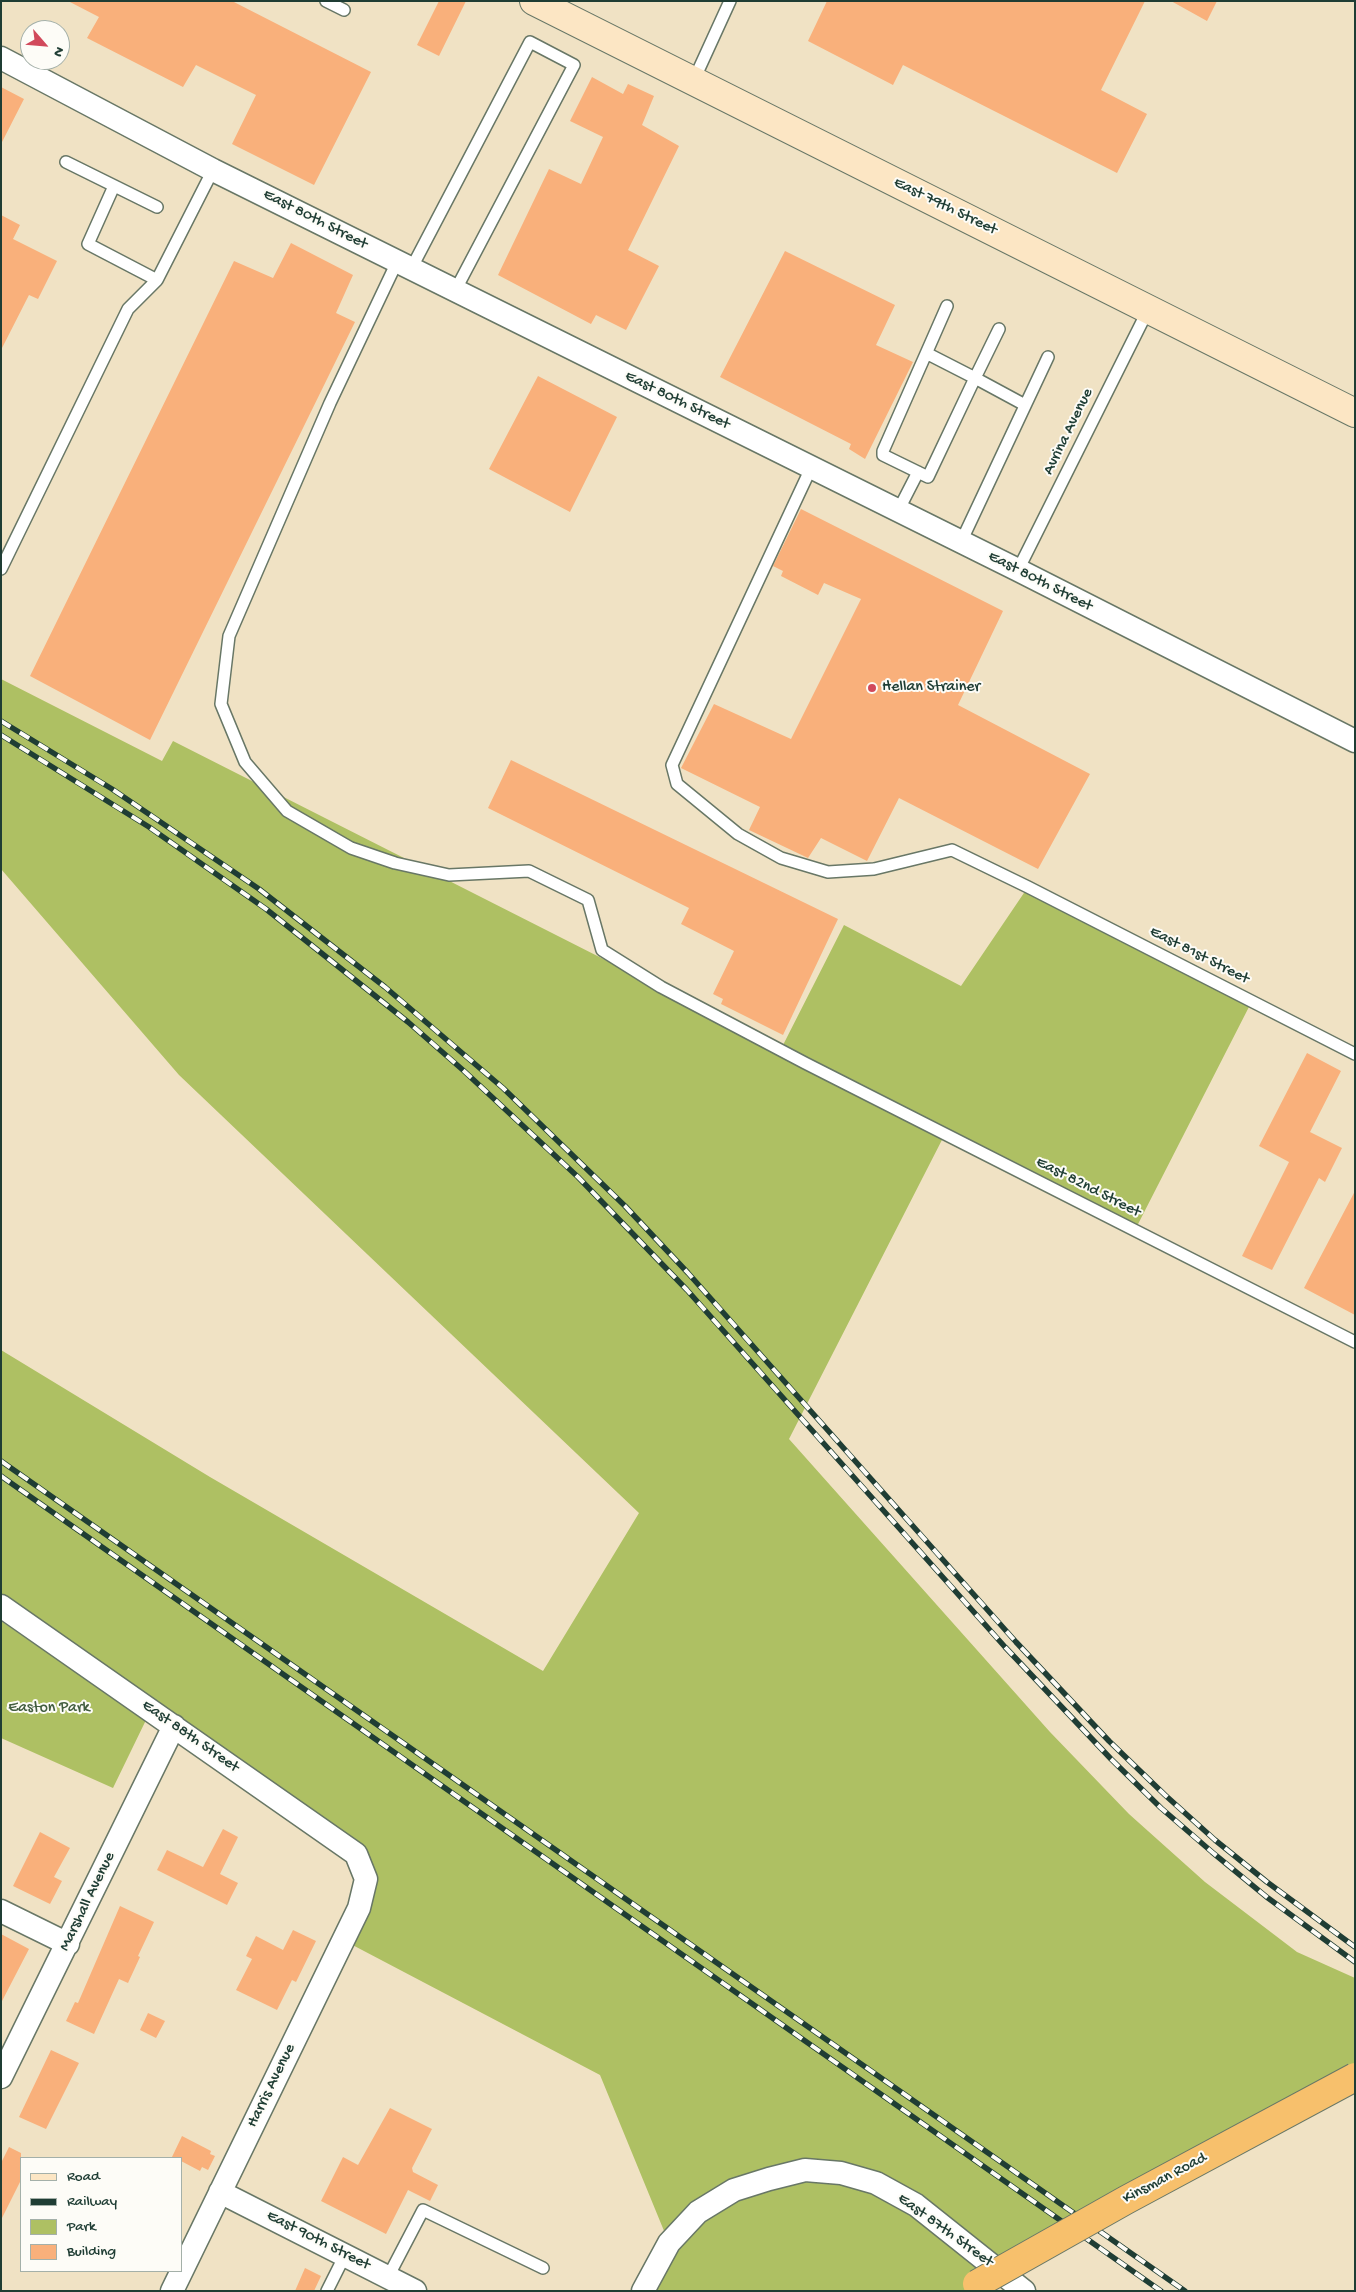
<!DOCTYPE html>
<style>
body{margin:0}
#map{position:relative;width:1356px;height:2292px;overflow:hidden;background:#f0e2c4;font-family:"Gochi Hand",sans-serif}
canvas{display:block}
.frame{position:absolute;inset:0;border:2px solid #1f3d34;pointer-events:none}
.legend{position:absolute;left:20px;top:2157px;width:162px;height:115px;box-sizing:border-box;background:#fdfcf7;border:1px solid #a4b0a9;margin:0;padding:6px 9px;list-style:none;font-size:15px;color:#1f3d34}
.legend li{display:flex;align-items:center;gap:10px;height:25px}
.legend b{width:25px;border:1px solid #a4b0a9}
.north{position:absolute;left:20px;top:20px;width:50px;height:50px;box-sizing:border-box;background:#fdfcf7;border:1px solid #a4b0a9;border-radius:50%;rotate:117deg;font-size:14px;font-weight:700;line-height:20px;text-align:center;color:#1f3d34}
.north::after{content:'';display:block;margin:auto;width:18px;height:22px;background:#d1495b;clip-path:polygon(50% 0,100% 100%,50% 72%,0 100%)}
</style>
<div id="map">
<canvas width="1356" height="2292"></canvas>
<div class="frame"></div>
<ul class="legend">
<li><b style="height:6px;background:#fce6c4"></b>Road</li>
<li><b style="height:6px;background:#1f3d34"></b>Railway</li>
<li><b style="height:14px;background:#aec063"></b>Park</li>
<li><b style="height:14px;background:#f9b07b"></b>Building</li>
</ul>
<div class="north">N</div>
</div>
<script>
const g = document.querySelector('canvas').getContext('2d');
g.lineJoin = 'round';
function fill(path, color) { g.fillStyle = color; g.fill(path, 'evenodd'); }
const shape = rows => new Path2D(rows.map(r => 'M' + r).join(''));
function stroke(path, color, width, dash) { g.strokeStyle = color; g.lineWidth = width; g.lineCap = dash ? 'butt' : 'round'; g.setLineDash(dash || []); g.stroke(path); }
function write(font, color, halo, rows, align = 'center') {
  g.font = font + ' "Gochi Hand",sans-serif'; g.lineWidth = 4; g.setLineDash([]); g.textBaseline = 'middle'; g.strokeStyle = halo; g.fillStyle = color; for (const [text, x, y, turn = 0] of rows) {
    g.save(); g.translate(x, y); g.rotate((+turn || 0) * Math.PI / 180); g.textAlign = isNaN(turn) ? turn : align; if (halo) g.strokeText(text, 0, 0); g.fillText(text, 0, 0); g.restore();
  }
}
fill(shape([
 [1,679,162,761,173,741,781,1049,844,925,961,986,1028,887,1252,1001,1135,1230,945,1134,789,1439,1050,1732,1129,1814,1205,1882,1297,1952,1355,1978,1355,2077,968,2291,643,2291,669,2243,600,2075,343,1940,359,1908,356,1854,1,1606,1,1350,210,1477,543,1671,639,1513,179,1075,1,869],
 [1,1621,146,1720,113,1788,1,1738]
]), '#aec063');
fill(shape([
 [68,1,232,1,371,72,314,185,232,144,256,95,196,65,183,87,87,38,99,17],
 [439,1,466,1,439,56,417,45],
 [827,1,1145,1,1101,90,1147,114,1117,173,903,65,893,85,808,41],
 [1171,1,1217,1,1207,21],
 [592,77,623,94,628,84,654,96,642,125,679,146,628,250,659,266,626,330,596,315,591,324,498,275,549,169,581,184,603,137,570,121],
 [1,87,24,99,1,144],
 [1,215,20,225,13,239,57,261,38,299,29,295,1,350],
 [291,243,353,275,336,313,355,322,150,740,30,676,234,261,273,278],
 [785,251,895,305,876,345,913,362,865,459,849,449,851,444,720,377],
 [538,376,617,417,570,512,489,469],
 [801,509,1003,611,958,705,1090,774,1038,869,899,798,867,861,821,838,808,858,749,830,760,807,681,768,714,704,791,739,861,599,824,583,818,595,781,576,783,571,773,566],
 [511,760,838,919,783,1035,721,1004,723,999,713,994,734,951,681,924,689,908,488,808],
 [1307,1053,1341,1071,1310,1132,1342,1148,1325,1182,1319,1178,1272,1270,1242,1256,1289,1162,1259,1146],
 [1355,1191,1355,1315,1304,1288],
 [223,1829,238,1837,220,1874,238,1883,227,1905,157,1870,167,1850,203,1867],
 [40,1832,70,1848,54,1877,62,1881,50,1904,13,1886],
 [120,1906,154,1922,138,1956,140,1957,128,1983,119,1979,94,2034,66,2021,75,2002,78,2003],
 [293,1930,316,1941,296,1982,292,1980,277,2010,236,1990,252,1959,246,1956,256,1936,283,1950],
 [1,1934,29,1949,1,2003],
 [148,2013,165,2021,156,2038,140,2030],
 [51,2050,79,2063,46,2129,19,2117],
 [390,2108,432,2129,412,2168,413,2172,438,2185,430,2201,408,2190,386,2234,321,2201,343,2157,358,2165],
 [182,2136,211,2151,210,2154,215,2156,208,2170,202,2167,200,2171,181,2161,181,2158,172,2157],
 [9,2147,21,2153,21,2180,1,2220,1,2163],
 [305,2268,321,2276,314,2291,295,2291]
]), '#f9b07b');
const service = shape([
 [326,1,344,10],
 [693,82,730,1],
 [66,162,157,207],
 [114,186,88,244,157,280,213,170],
 [397,262,330,403,229,636,221,704,245,762,287,811,351,848,395,863,449,875,529,871,588,900,602,950,661,987,805,1063,1355,1342],
 [411,269,530,42,574,65,455,291],
 [999,329,975,378,928,477,883,455,883,451,925,356,930,355,975,378,1025,405],
 [925,356,947,306],
 [811,468,672,765,677,784,738,834,781,858,828,872,874,869,952,850,1028,887,1355,1054],
 [898,511,918,472],
 [961,542,1048,357],
 [1,569,128,309,157,280],
 [1018,570,1149,308],
 [388,2277,423,2210,543,2268],
 [327,2291,345,2255]
]);
const minor = shape([
 [1,58,213,170,1018,570,1355,741],
 [1,1606,356,1854,366,1879,359,1908,172,2291],
 [1,1911,68,1944],
 [1,2077,174,1726],
 [220,2192,415,2291],
 [643,2291,669,2243,698,2212,734,2190,769,2179,805,2170,841,2173,876,2183,916,2205,1024,2291]
]);
const secondary = shape([
 [534,1,1355,413]
]);
stroke(service, '#687766', 14);
stroke(minor, '#687766', 25);
stroke(secondary, '#687766', 30);
stroke(service, '#fff', 11);
stroke(minor, '#fff', 22);
stroke(secondary, '#fce6c4', 28);
const rail = shape([
 [1,721,112,789,259,889,385,987,503,1088,625,1206,688,1273,1016,1642,1109,1741,1165,1795,1215,1840,1267,1882,1355,1947],
 [1,735,149,827,266,909,408,1022,464,1071,578,1177,687,1290,1005,1647,1111,1759,1161,1808,1212,1852,1268,1898,1355,1962],
 [1,1461,1185,2291],
 [1,1476,1161,2291]
]);
stroke(rail, '#1f3d34', 5.5);
stroke(rail, '#fdfcf7', 4, [11]);
const primaryBridge = shape([
 [977,2284,1126,2200,1355,2077]
]);
stroke(primaryBridge, '#687766', 30, []);
stroke(primaryBridge, '#f7c06c', 28);
for (const [x, y, r, color] of [
 [872,688,5,"#d1495b"]
]) { const dot = new Path2D(); dot.arc(x, y, r, 0, 2 * Math.PI); g.fillStyle = color; g.fill(dot); stroke(dot, '#fdfcf7', 2); }
write('16px', '#1f3d34', '#fdfcf7', [
 ["East 79th Street",945,207,26],
 ["East 80th Street",315,220,27],
 ["East 80th Street",677,401,26],
 ["Avrina Avenue",1069,432,-64],
 ["East 80th Street",1040,582,27],
 ["East 81st Street",1199,956,27],
 ["East 82nd Street",1088,1188,27],
 ["East 88th Street",190,1737,35],
 ["Marshall Avenue",88,1902,-64],
 ["Harris Avenue",272,2086,-64],
 ["Kinsman Road",1165,2179,-28],
 ["East 87th Street",945,2231,36],
 ["East 90th Street",318,2241,27]
]);
write('16px', '#1f3d34', '#fdfcf7', [
 ["Hellan Strainer",882,688]
], 'left');
write('16px', '#435e40', '#fdfcf7', [
 ["Easton Park",49,1709]
]);
</script>
